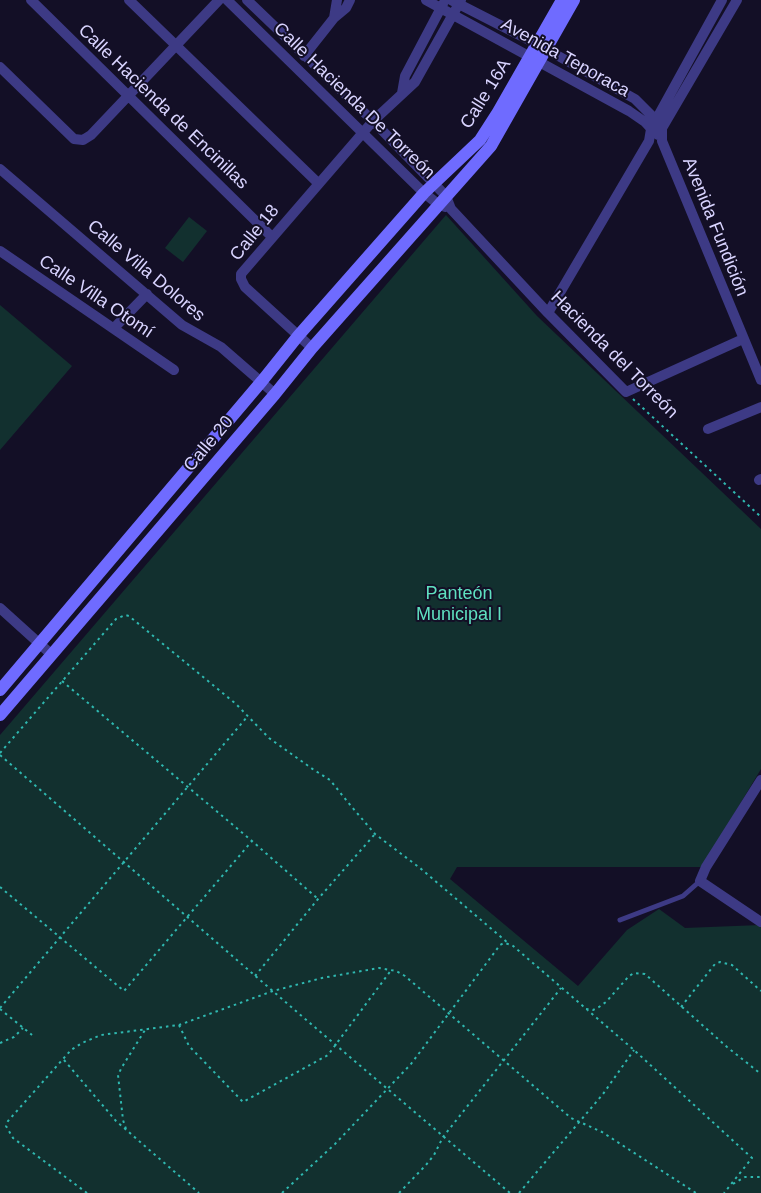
<!DOCTYPE html>
<meta charset="utf-8">
<style>
body{margin:0}
canvas{display:block;background:#130f26}
</style>
<canvas width="761" height="1193"></canvas>
<script>
const g = document.querySelector('canvas').getContext('2d');
g.lineJoin = 'round';
function fill(path, color) { g.fillStyle = color; g.fill(path, 'evenodd'); }
const shape = rows => new Path2D(rows.map(r => 'M' + r).join(''));
function stroke(path, color, width, dash) { g.strokeStyle = color; g.lineWidth = width; g.lineCap = dash ? 'butt' : 'round'; g.setLineDash(dash || []); g.stroke(path); }
function write(font, color, halo, rows, align = 'center') {
  g.font = font + ' Helvetica,sans-serif'; g.lineWidth = 4; g.setLineDash([]); g.textBaseline = 'middle'; g.strokeStyle = halo; g.fillStyle = color; for (const [text, x, y, turn = 0] of rows) {
    g.save(); g.translate(x, y); g.rotate((+turn || 0) * Math.PI / 180); g.textAlign = isNaN(turn) ? turn : align; if (halo) g.strokeText(text, 0, 0); g.fillText(text, 0, 0); g.restore();
  }
}
fill(shape([
 [446,215,537,316,761,529,761,769,702,867,457,867,450,879,578,986,627,930,659,909,685,928,761,925,761,1193,0,1193,0,735],
 [189,217,207,231,183,262,165,248],
 [0,305,72,366,0,450]
]), '#12302f');
stroke(shape([
 [633,399,761,517],
 [62,681,252,841,318,899],
 [0,753,116,619,125,615,129,616,236,704,269,738,314,770,330,780,351,806,375,834,420,868,508,943],
 [0,755,304,1018,510,1193],
 [0,887,124,991,252,841],
 [255,976,318,899,375,834],
 [681,1007,715,964,720,962,732,965,761,991],
 [0,1008,247,717],
 [0,1009,32,1035],
 [586,1009,593,1010,599,1007,606,1002,629,976,634,973,645,974,727,1047,761,1074],
 [179,1025,189,1046,243,1102,328,1055,392,969],
 [0,1043,14,1037,23,1028],
 [64,1060,116,1121,199,1193],
 [126,1129,123,1120,118,1075,122,1067,145,1030],
 [733,1184,745,1177,761,1177],
 [87,1193,13,1138,6,1126,8,1121,71,1050,82,1043,101,1035,179,1025,273,991,322,978,379,968,396,971,405,976,571,1118,602,1132,696,1193],
 [282,1193,335,1144,411,1064,500,945,504,943,512,945,634,1050,752,1158,724,1193],
 [399,1193,426,1165,434,1155,443,1137,561,988],
 [519,1193,603,1094,634,1050]
]), '#2fb8b0', 2, [2.5, 4]);
stroke(shape([
 [620,920,683,896,700,881]
]), '#3d3a85', 5);
stroke(shape([
 [31,0,272,237],
 [129,0,318,183],
 [227,0,424,193,438,204,445,207],
 [247,0,373,121,446,196,451,209,548,313,626,392,743,339],
 [426,0,629,111,645,122,655,133],
 [451,0,537,44,635,99,656,120,662,130,662,141,761,380],
 [334,18,337,0],
 [304,56,334,18,346,8,350,0],
 [0,67,74,139,83,140,91,135,219,0],
 [402,93,405,76,443,4],
 [658,135,737,0],
 [0,169,182,325,221,347,275,394],
 [0,251,174,370],
 [548,313,649,141,651,129,722,0],
 [114,328,147,294],
 [312,348,245,287,241,279,241,274,373,121,415,82,461,0],
 [708,429,761,407],
 [759,480,761,479],
 [0,608,52,655],
 [761,780,706,867,700,881,761,922]
]), '#3d3a85', 10);
stroke(shape([
 [0,690,262,381,298,336,424,193,480,140,498,112,562,0],
 [0,715,275,394,312,348,491,146,574,0]
]), '#6f6bff', 12);
write('18px', '#d9d4ff', '#130f26', [
 ["Avenida Teporaca",565,58,29],
 ["Calle 16A",486,94,-58],
 ["Calle Hacienda De Torreón",354,101,44],
 ["Calle Hacienda de Encinillas",163,107,44],
 ["Avenida Fundición",715,227,68],
 ["Calle 18",255,233,-51],
 ["Calle Villa Dolores",146,271,40],
 ["Calle Villa Otomí",96,297,34],
 ["Hacienda del Torreón",614,355,45],
 ["Calle 20",209,444,-50]
]);
write('18px', '#5fe0c0', '#130f26', [
 ["Panteón",459,594],
 ["Municipal I",459,615]
]);
</script>
